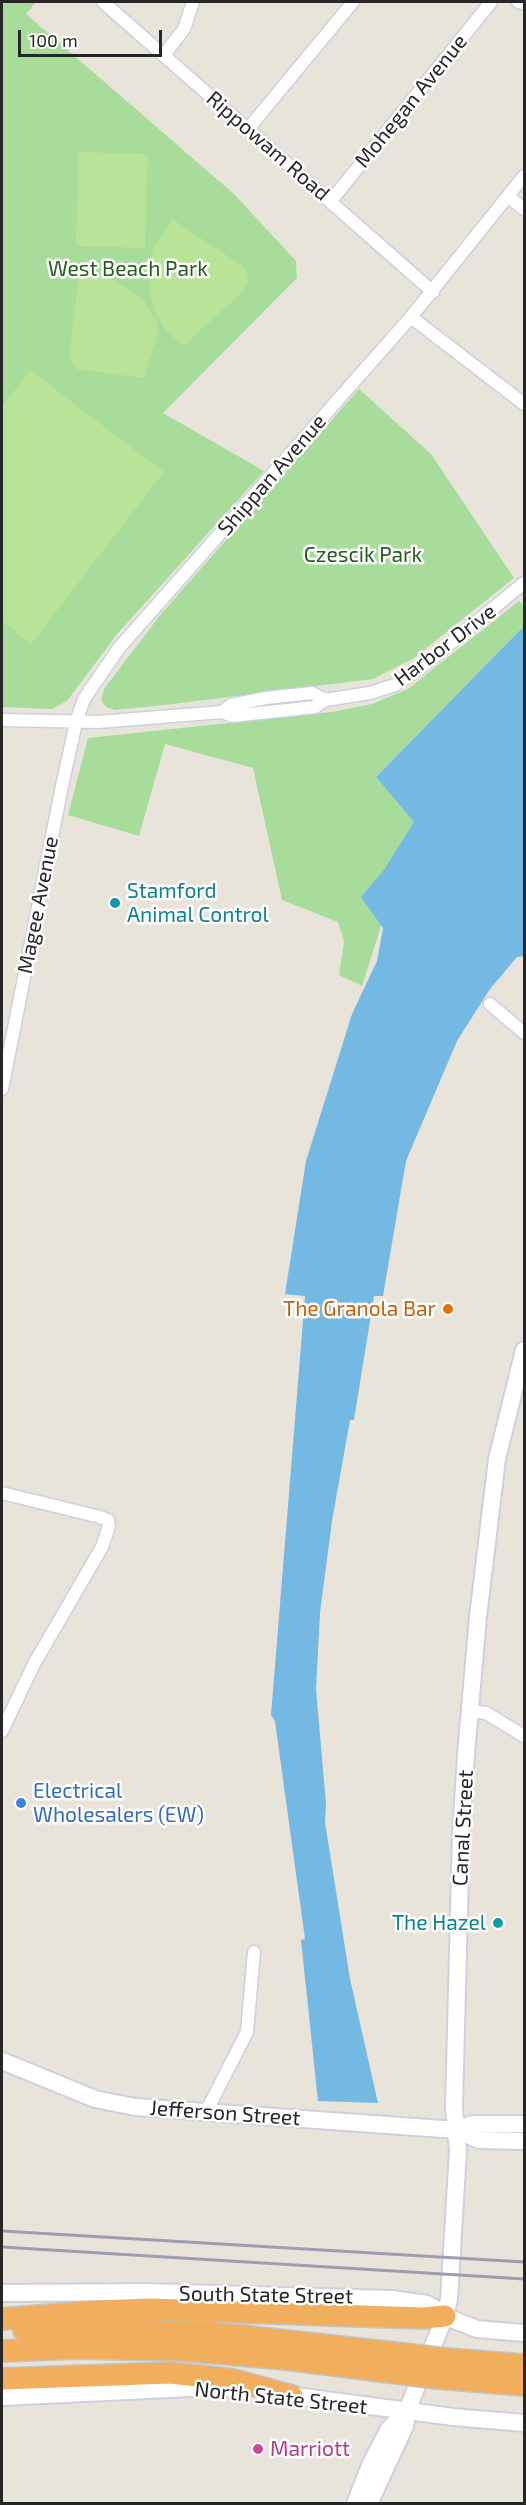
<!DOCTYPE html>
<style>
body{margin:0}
#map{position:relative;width:526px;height:2505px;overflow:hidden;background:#e9e4da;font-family:"Exo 2",sans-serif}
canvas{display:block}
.frame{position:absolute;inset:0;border:3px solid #272727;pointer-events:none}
.scale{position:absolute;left:18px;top:30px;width:144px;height:27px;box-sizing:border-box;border:3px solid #272727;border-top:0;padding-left:8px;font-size:18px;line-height:21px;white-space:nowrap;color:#272727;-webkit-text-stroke:4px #fff;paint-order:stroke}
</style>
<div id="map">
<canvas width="526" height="2505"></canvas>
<div class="frame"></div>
<div class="scale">100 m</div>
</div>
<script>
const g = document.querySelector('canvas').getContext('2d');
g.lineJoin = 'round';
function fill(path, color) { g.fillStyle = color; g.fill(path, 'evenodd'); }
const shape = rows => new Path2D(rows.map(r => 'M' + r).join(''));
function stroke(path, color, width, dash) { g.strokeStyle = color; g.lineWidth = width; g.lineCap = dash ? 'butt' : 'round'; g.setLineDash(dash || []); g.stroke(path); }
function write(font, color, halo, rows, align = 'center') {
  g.font = font + ' "Exo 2",sans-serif'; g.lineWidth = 5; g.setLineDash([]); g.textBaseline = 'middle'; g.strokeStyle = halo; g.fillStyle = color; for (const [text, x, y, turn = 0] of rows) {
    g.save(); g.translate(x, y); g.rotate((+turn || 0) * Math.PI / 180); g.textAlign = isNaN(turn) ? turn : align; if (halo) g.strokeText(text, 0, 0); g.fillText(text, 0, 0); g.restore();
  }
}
fill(shape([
 [2,2,36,2,26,14,234,194,296,261,297,278,163,413,264,471,118,633,67,701,52,709,2,707],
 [359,389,431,454,514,578,414,658,373,679,173,704,115,710,106,707,101,700,104,689,161,614],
 [519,601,524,606,524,626,376,777,414,822,362,986,339,975,344,941,338,922,282,900,253,768,165,744,139,836,68,815,88,738,332,712,372,704,408,689]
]), '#a8dc9a');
fill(shape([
 [78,152,148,154,145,248,76,246],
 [172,219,240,264,247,272,248,282,244,291,183,346,167,331,157,315,150,294,149,271,153,249],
 [79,272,106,276,137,294,146,304,157,322,158,335,144,378,76,369,69,359],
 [30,370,164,472,31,644,2,621,2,407]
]), '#b9e396');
fill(shape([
 [524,626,524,956,517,957,490,989,457,1041,406,1161,383,1296,374,1296,354,1420,350,1420,332,1521,320,1613,316,1689,326,1804,325,1822,350,1979,378,2103,318,2101,301,1940,305,1939,275,1721,271,1715,305,1296,285,1294,306,1161,352,1014,377,961,383,928,361,897,384,870,414,822,376,777]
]), '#74b8e4');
const street = shape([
 [103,2,433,292],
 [518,2,524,3],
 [164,55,184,29,193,2],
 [248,129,353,2],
 [509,197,524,209],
 [331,201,491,2],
 [411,317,524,404],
 [222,712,231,705,266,698,312,693,325,700],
 [2,720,98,722,222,712,232,716,315,707,325,700,370,693,395,685,419,669,524,583],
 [490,1004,524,1033],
 [2,1089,62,786,76,722,84,699,119,648,411,317,524,176],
 [2,1493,100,1517,108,1520,109,1526,102,1547,34,1664,2,1731],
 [471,1711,486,1713,524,1736],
 [206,2112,247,2032,254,1952]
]);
const secondary = shape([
 [2,2061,95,2099,135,2107,457,2130,473,2124,524,2124],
 [457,2130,479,2140,524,2141],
 [2,2293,146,2292,392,2299,427,2304,454,2320,477,2329,524,2333],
 [281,2394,453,2417,524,2423],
 [2,2397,190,2388,228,2388],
 [355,2504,371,2463,389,2429,407,2411],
 [369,2504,405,2426,407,2411,445,2316,449,2299,458,2151,454,2107,461,1833,466,1754,478,1617,497,1459,524,1350]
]);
const highway = shape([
 [2,2319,99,2311,150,2309,423,2318,445,2316],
 [24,2330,108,2329,214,2333,412,2355],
 [2,2351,76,2348,182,2350,286,2359,405,2374],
 [445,2359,524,2365],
 [438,2378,524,2385],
 [2,2379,170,2373,234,2380,292,2396]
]);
stroke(street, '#cfd0df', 15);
stroke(secondary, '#cfd0df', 20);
stroke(highway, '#c3c3c3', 24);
stroke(street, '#fff', 12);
stroke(secondary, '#fff', 16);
stroke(highway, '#f1af5d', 21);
stroke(shape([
 [2,2231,524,2262],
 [2,2247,524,2279]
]), '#9d9eb0', 3);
const highwayBridge = shape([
 [412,2355,445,2359],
 [405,2374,438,2378]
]);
stroke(highwayBridge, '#c3c3c3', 24, []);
stroke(highwayBridge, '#f1af5d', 21);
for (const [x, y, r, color] of [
 [115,903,6,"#0f9aa8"],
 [448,1309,6,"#e8710a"],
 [21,1803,6,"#3f7fe0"],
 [498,1923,6,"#0f9aa8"],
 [258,2449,6,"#d1479c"]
]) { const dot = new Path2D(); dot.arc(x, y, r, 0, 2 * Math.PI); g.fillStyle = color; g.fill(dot); stroke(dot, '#fff', 2); }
write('21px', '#272727', '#fff', [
 ["Mohegan Avenue",411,101,-51],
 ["Rippowam Road",268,146,41],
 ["Shippan Avenue",272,475,-49],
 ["Harbor Drive",445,645,-37],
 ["Magee Avenue",38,905,-79],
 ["Canal Street",463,1828,-87],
 ["Jefferson Street",225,2113,4],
 ["South State Street",266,2295,1],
 ["North State Street",281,2398,6]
]);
write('21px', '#245d1e', '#fff', [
 ["West Beach Park",128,269],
 ["Czescik Park",363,555]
]);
write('21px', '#0d838f', '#fff', [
 ["Stamford",127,891],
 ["Animal Control",127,915],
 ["The Hazel",486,1923,"right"]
], 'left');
write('21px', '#c56008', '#fff', [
 ["The Granola Bar",436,1309]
], 'right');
write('21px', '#366cbe', '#fff', [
 ["Electrical",33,1791],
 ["Wholesalers (EW)",33,1815]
], 'left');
write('21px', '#b23c85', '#fff', [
 ["Marriott",270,2449]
], 'left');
</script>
